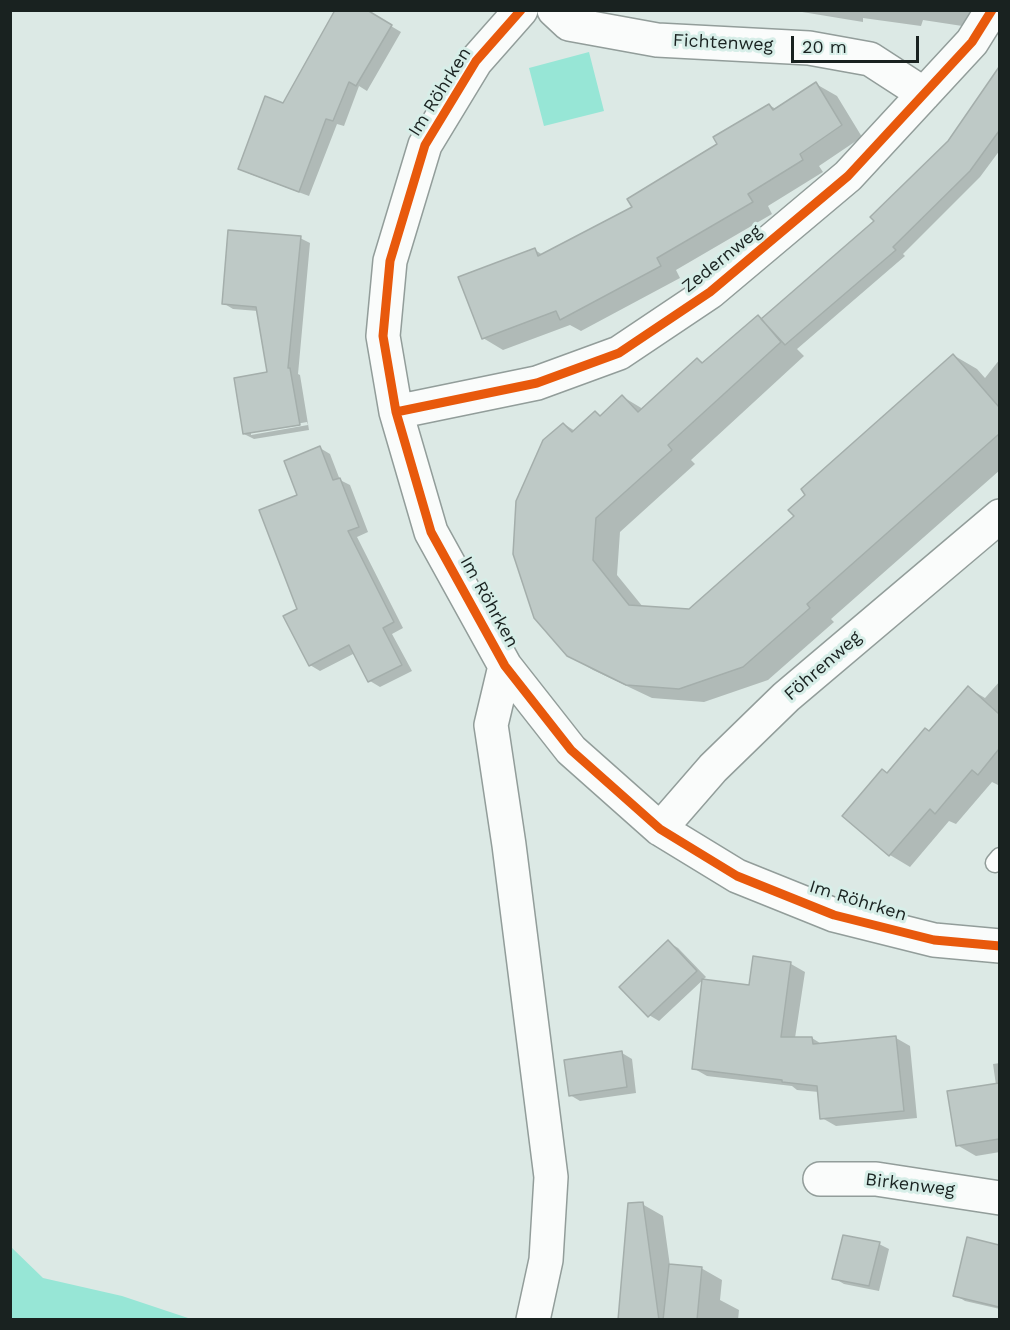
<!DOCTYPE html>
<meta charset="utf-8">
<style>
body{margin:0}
#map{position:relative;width:1010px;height:1330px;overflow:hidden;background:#dce9e5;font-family:"Work Sans",sans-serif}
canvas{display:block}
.frame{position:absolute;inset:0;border:12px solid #192220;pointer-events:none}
.scale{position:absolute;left:791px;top:36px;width:128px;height:27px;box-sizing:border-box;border:3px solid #192220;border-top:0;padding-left:8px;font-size:18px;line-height:21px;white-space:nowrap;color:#192220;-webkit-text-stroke:4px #d7eee8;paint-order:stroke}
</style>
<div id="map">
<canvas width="1010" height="1330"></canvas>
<div class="frame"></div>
<div class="scale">20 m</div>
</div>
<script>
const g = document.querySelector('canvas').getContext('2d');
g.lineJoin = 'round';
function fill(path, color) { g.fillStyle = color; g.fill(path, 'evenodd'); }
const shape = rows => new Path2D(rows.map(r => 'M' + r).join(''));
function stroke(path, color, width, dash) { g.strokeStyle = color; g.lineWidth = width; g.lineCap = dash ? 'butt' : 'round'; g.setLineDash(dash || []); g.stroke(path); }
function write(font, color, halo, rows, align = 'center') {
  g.font = font + ' "Work Sans",sans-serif'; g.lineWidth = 6; g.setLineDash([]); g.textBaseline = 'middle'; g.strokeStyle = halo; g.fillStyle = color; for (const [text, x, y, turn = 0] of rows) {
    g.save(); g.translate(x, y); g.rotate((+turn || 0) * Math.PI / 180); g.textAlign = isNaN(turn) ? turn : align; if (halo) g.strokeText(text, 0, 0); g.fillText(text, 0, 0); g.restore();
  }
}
fill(shape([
 [589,52,604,111,544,126,529,68],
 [10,1246,43,1278,122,1296,191,1319,11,1319]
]), '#97e6d6');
fill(shape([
 [364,10,401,32,367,91,359,86,344,126,337,124,309,196,250,174,240,168],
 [790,10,985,10,982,29,923,20,921,26,863,18,863,22],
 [1000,70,1000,150,980,177,903,254,905,256,797,349,804,356,691,460,695,464,620,532,617,575,643,607,690,610,796,516,953,355,977,369,985,378,1000,359,1000,470,831,619,834,622,768,680,704,702,652,698,593,670,568,655,564,424,575,431,595,413,602,416,623,397,643,409,697,359,704,363,762,320,876,221,950,141],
 [816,84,837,96,862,137,819,166,823,172,768,206,772,214,676,270,680,278,581,331,570,325,503,350,483,338,535,250,543,255,634,208,719,145,769,105,776,109],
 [300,238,310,243,298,374,300,375,309,430,254,439,244,434,268,373,258,311,233,309,223,303],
 [307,422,308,425,251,435,251,432],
 [320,448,330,454,340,480,350,485,368,532,357,537,403,628,392,634,412,671,380,687,370,681,355,653,320,671,310,665,299,610,299,496],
 [1000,681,1000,784,998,785,992,782,956,824,949,821,910,867,890,855,844,815,930,732,968,688,985,698],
 [668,942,678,948,706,977,659,1021,649,1015],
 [755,958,791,964,805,972,795,1038,812,1038,823,1045,896,1038,910,1046,917,1118,836,1126,822,1118,819,1092,797,1090,792,1086,707,1076,693,1068,751,987],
 [622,1053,632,1059,636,1093,580,1101,570,1095],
 [1000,1063,1000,1152,976,1156,957,1145,996,1085,993,1064],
 [642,1204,663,1216,670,1266,701,1268,722,1280,720,1300,739,1310,738,1320,620,1320],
 [968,1239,1000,1246,1000,1309,965,1301,955,1295],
 [879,1244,889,1249,879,1291,844,1284,834,1278]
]), '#0003');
const building = shape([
 [335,10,367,10,392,25,356,86,349,82,333,121,326,119,299,192,238,169,265,96,283,103,335,10],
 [999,67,999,131,970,171,893,247,896,250,785,345,761,319,874,221,870,217,948,141,999,67],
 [816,82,842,125,800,154,803,160,748,194,753,202,657,258,661,266,560,320,556,311,482,339,458,277,535,248,538,256,632,207,627,199,717,144,713,137,769,104,773,110,816,82],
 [228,230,301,236,288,368,290,368,300,425,243,434,234,378,267,372,256,307,222,304,228,230],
 [758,315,781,342,668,445,672,450,596,518,593,560,629,605,689,609,794,516,788,510,805,495,801,489,953,354,999,407,999,434,807,604,810,608,743,667,679,689,626,685,567,656,534,618,513,554,516,501,543,440,563,423,572,432,595,411,600,416,622,395,638,412,697,358,702,363,758,315],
 [320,446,333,480,340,478,359,527,348,531,394,622,383,628,402,665,368,682,349,645,309,666,283,616,297,609,259,510,297,495,284,461,320,446],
 [968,686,999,714,999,749,978,775,972,770,935,814,930,809,889,856,842,816,882,769,887,773,925,728,929,731,968,686],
 [668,940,697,971,648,1017,619,987,668,940],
 [753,956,791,962,781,1037,812,1037,813,1044,896,1036,904,1111,820,1119,817,1086,782,1082,782,1080,692,1069,702,979,749,985,753,956],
 [622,1051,627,1087,569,1096,564,1060,622,1051],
 [999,1083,999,1139,956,1146,947,1091,999,1083],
 [643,1202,659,1320,618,1320,628,1203,643,1202],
 [843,1235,880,1242,869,1286,832,1279,843,1235],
 [967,1237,999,1245,999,1307,953,1296,967,1237],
 [669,1264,702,1267,697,1320,663,1320,669,1264]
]);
fill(building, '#bec9c6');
stroke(building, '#a4aeab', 1.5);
const service = shape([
 [995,863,1000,857]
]);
const minor = shape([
 [521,10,476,61,425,145,390,261,383,336,396,412,431,532,505,666,571,750,660,829,737,876,834,915,934,940,1000,946],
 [554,10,569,24,657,40,809,48,870,59,924,94],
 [396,412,537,383,619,353,710,292,848,176,972,42,992,10],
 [505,666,491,725,509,845,551,1177,546,1260,533,1320],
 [660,829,713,768,786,697,1000,516],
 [820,1179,876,1179,1000,1198]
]);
stroke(service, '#929d9a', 21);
stroke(minor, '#929d9a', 36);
stroke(service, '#fafcfb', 18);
stroke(minor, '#fafcfb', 33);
stroke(shape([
 [521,10,476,61,425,145,390,261,383,336,396,412,431,532,505,666,571,750,660,829,737,876,834,915,934,940,1000,946],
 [396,412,537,383,619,353,710,292,848,176,972,42,992,10]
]), '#e8590c', 9);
write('18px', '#192220', '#d7eee8', [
 ["Fichtenweg",723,43,3],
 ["Im Röhrken",440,92,-58],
 ["Zedernweg",722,259,-39],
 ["Im Röhrken",489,602,61],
 ["Föhrenweg",823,666,-41],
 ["Im Röhrken",858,901,17],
 ["Birkenweg",910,1185,7]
]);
</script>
